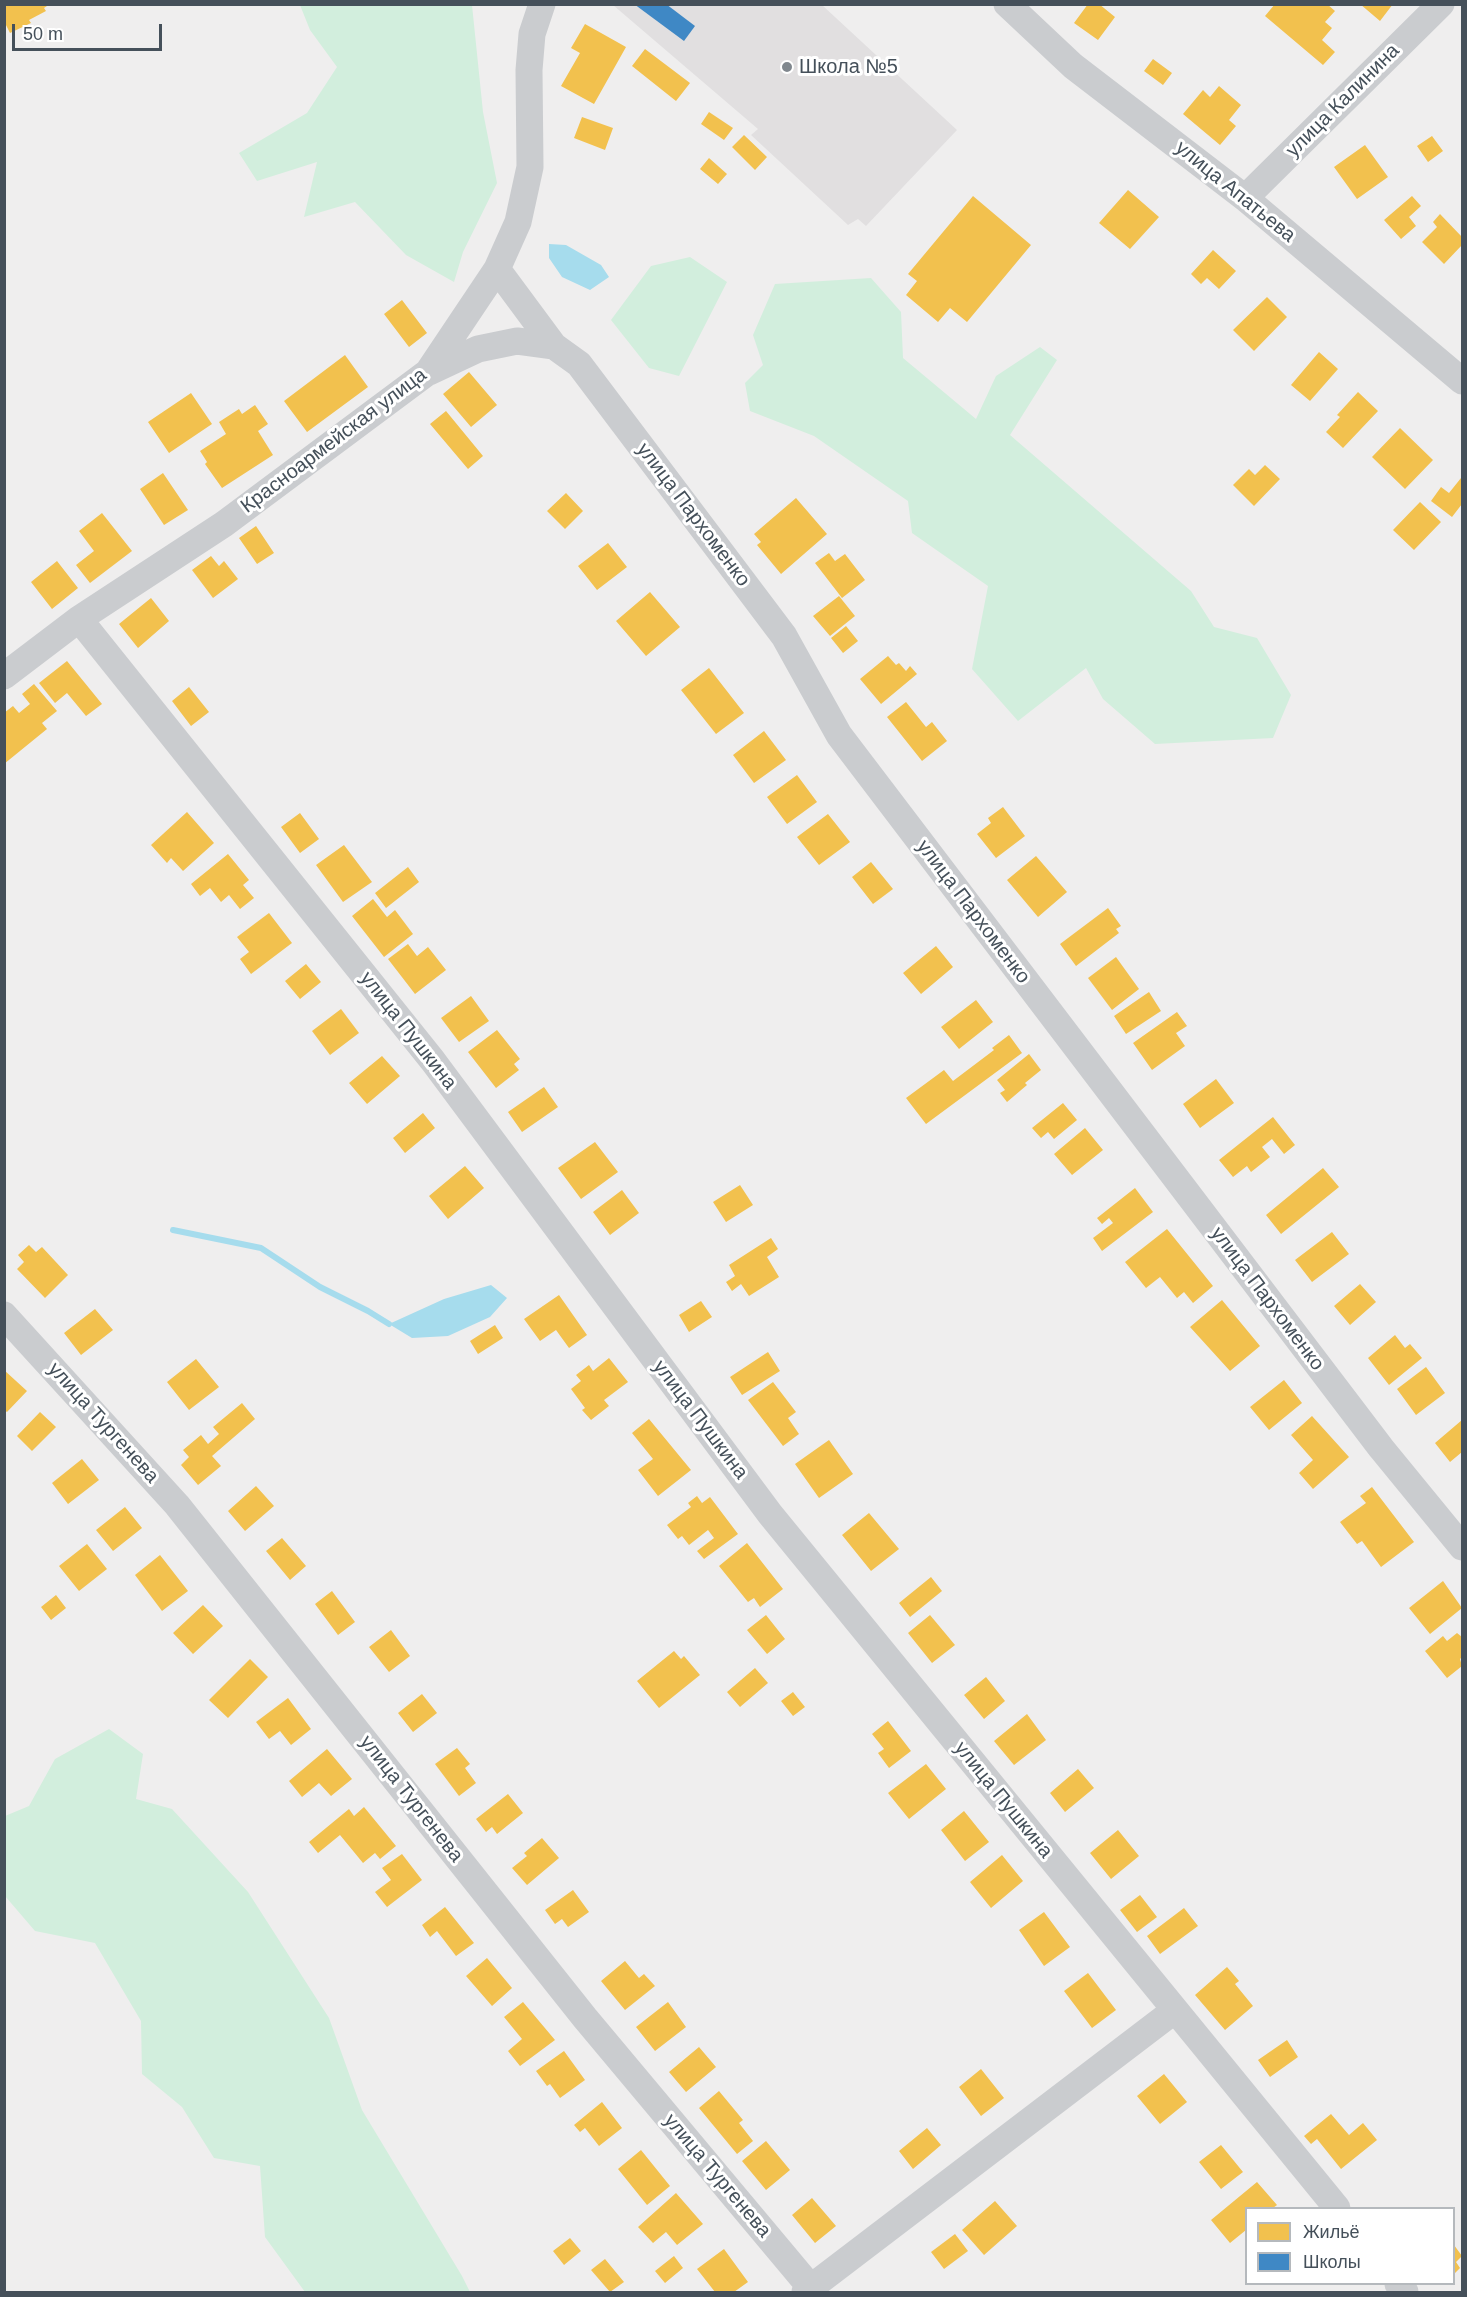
<!DOCTYPE html>
<meta charset="utf-8">
<style>
body{margin:0}
#map{position:relative;width:1467px;height:2297px;overflow:hidden;background:#efeeee;font-family:Helvetica,sans-serif}
canvas{display:block}
.frame{position:absolute;inset:0;border:6px solid #45505a;pointer-events:none}
.legend{position:absolute;left:1245px;top:2207px;width:210px;height:78px;box-sizing:border-box;background:#fff;border:2px solid #b5b9bd;margin:0;padding:8px 10px;list-style:none;font-size:18px;color:#45505a}
.legend li{display:flex;align-items:center;gap:12px;height:30px}
.legend b{width:30px;border:2px solid #b5b9bd}
.scale{position:absolute;left:12px;top:24px;width:150px;height:27px;box-sizing:border-box;border:3px solid #45505a;border-top:0;padding-left:8px;font-size:18px;line-height:21px;white-space:nowrap;color:#45505a;-webkit-text-stroke:4px #fff;paint-order:stroke}
</style>
<div id="map">
<canvas width="1467" height="2297"></canvas>
<div class="frame"></div>
<ul class="legend">
<li><b style="height:16px;background:#f2c14e"></b>Жильё</li>
<li><b style="height:16px;background:#3f88c5"></b>Школы</li>
</ul>
<div class="scale">50 m</div>
</div>
<script>
const g = document.querySelector('canvas').getContext('2d');
g.lineJoin = 'round';
function fill(path, color) { g.fillStyle = color; g.fill(path, 'evenodd'); }
const shape = rows => new Path2D(rows.map(r => 'M' + r).join(''));
function stroke(path, color, width, dash) { g.strokeStyle = color; g.lineWidth = width; g.lineCap = dash ? 'butt' : 'round'; g.setLineDash(dash || []); g.stroke(path); }
function write(font, color, halo, rows, align = 'center') {
  g.font = font + ' Helvetica,sans-serif'; g.lineWidth = 6; g.setLineDash([]); g.textBaseline = 'middle'; g.strokeStyle = halo; g.fillStyle = color; for (const [text, x, y, turn = 0] of rows) {
    g.save(); g.translate(x, y); g.rotate((+turn || 0) * Math.PI / 180); g.textAlign = isNaN(turn) ? turn : align; if (halo) g.strokeText(text, 0, 0); g.fillText(text, 0, 0); g.restore();
  }
}
fill(shape([
 [613,5,822,5,957,130,866,226,858,219,848,225,751,135,758,129]
]), '#e1dfe0');
fill(shape([
 [300,5,472,5,483,112,497,183,463,252,454,282,406,255,355,202,304,217,317,162,257,181,239,153,307,113,337,67,310,30],
 [690,257,727,282,679,376,649,368,611,320,651,266],
 [871,278,901,312,903,358,976,419,996,376,1040,347,1057,360,1010,435,1191,591,1214,627,1257,638,1291,695,1273,738,1155,744,1103,699,1086,668,1018,721,972,669,988,586,912,533,908,501,814,436,750,411,745,383,763,365,753,335,775,284],
 [109,1729,143,1754,136,1799,172,1809,248,1892,329,2018,362,2110,462,2276,470,2292,305,2292,265,2237,260,2166,214,2158,182,2107,142,2074,141,2021,95,1943,35,1931,5,1896,5,1816,29,1806,55,1759]
]), '#d2eedd');
fill(shape([
 [549,244,566,245,601,265,609,277,590,290,562,277,549,258],
 [491,1285,507,1298,490,1317,448,1336,412,1338,389,1324,444,1299]
]), '#a6dced');
fill(shape([
 [4,4,50,4,44,8,46,11,29,20,31,23,10,33,4,21],
 [1088,4,1099,4,1115,17,1098,40,1074,23],
 [1275,4,1327,4,1335,11,1325,22,1332,28,1322,40,1335,52,1323,65,1265,16],
 [1360,4,1393,4,1380,21],
 [585,24,626,47,594,104,561,86,580,53,571,48],
 [645,49,690,83,676,101,632,66],
 [1153,59,1172,73,1163,85,1144,71],
 [1219,86,1241,105,1229,120,1236,126,1220,145,1183,114,1203,90,1210,97],
 [709,112,733,128,724,140,701,124],
 [582,117,613,128,605,150,574,138],
 [744,135,767,157,755,170,732,147],
 [1432,136,1443,151,1428,162,1417,146],
 [1365,145,1388,177,1357,199,1334,167],
 [709,158,727,174,718,184,700,169],
 [1128,190,1159,217,1130,249,1099,223],
 [973,196,1031,245,967,322,950,308,938,322,906,295,917,281,908,274],
 [1412,196,1421,206,1409,217,1416,226,1401,239,1384,220],
 [1440,214,1462,237,1462,245,1444,264,1422,242,1437,227,1433,222],
 [1213,250,1236,271,1219,289,1207,278,1201,284,1191,274],
 [1267,297,1287,317,1254,351,1233,330],
 [402,300,427,333,409,347,384,314],
 [1319,352,1338,369,1310,401,1291,385],
 [345,355,368,387,307,432,284,401],
 [469,372,497,405,471,427,443,394],
 [1358,392,1378,411,1343,448,1326,432,1340,417,1337,415],
 [191,393,212,424,169,453,148,422],
 [255,405,268,424,258,431,273,455,222,488,205,464,207,462,200,451,226,434,219,422,239,409,242,414],
 [446,411,483,456,468,469,430,424],
 [1400,428,1433,460,1405,489,1372,457],
 [1265,465,1280,479,1254,506,1233,485,1249,469,1255,475],
 [163,473,188,510,164,525,140,489],
 [1461,478,1462,479,1462,504,1452,517,1431,501,1441,487,1449,493],
 [566,493,583,511,565,529,547,511],
 [796,498,827,534,781,574,757,545,761,542,754,534],
 [1420,502,1441,522,1414,550,1393,530],
 [102,513,132,551,90,583,76,565,94,551,79,531],
 [256,526,274,553,257,564,239,538],
 [608,543,627,567,597,590,578,566],
 [829,553,835,561,845,554,865,580,842,598,815,563],
 [211,556,219,566,224,561,238,579,213,598,192,570],
 [57,561,78,588,52,609,31,582],
 [650,592,680,627,646,656,616,621],
 [839,596,855,616,830,636,813,616],
 [151,598,169,621,138,648,119,624],
 [846,626,858,641,843,653,831,638],
 [888,656,896,665,899,663,906,671,910,666,917,674,881,704,860,679],
 [67,661,102,704,86,716,67,693,55,703,39,683],
 [709,668,744,713,716,734,681,690],
 [34,684,57,711,42,723,47,729,4,764,4,713,13,706,19,713,30,704,22,694],
 [189,687,209,712,191,726,172,701],
 [906,702,926,727,932,722,947,741,922,761,887,717],
 [764,731,786,760,754,783,733,755],
 [797,775,817,802,787,824,767,797],
 [1003,807,1025,836,996,858,977,834,991,823,988,818],
 [187,812,214,843,183,871,171,858,167,863,151,845],
 [300,813,319,839,300,853,281,827],
 [828,814,850,842,819,865,797,837],
 [344,845,372,882,343,902,316,865],
 [228,854,249,880,243,885,254,898,240,909,229,895,221,902,210,888,200,896,191,884],
 [1036,856,1067,892,1038,917,1007,880],
 [871,862,893,889,873,904,852,877],
 [408,867,419,882,386,908,375,893],
 [373,899,387,917,395,910,413,934,384,957,352,916],
 [1108,908,1121,926,1116,929,1119,933,1076,966,1060,944],
 [269,913,292,943,251,974,240,959,249,952,237,937],
 [408,944,417,956,428,947,446,970,415,994,388,959],
 [936,946,953,967,921,994,903,973],
 [1116,957,1139,989,1112,1010,1088,978],
 [306,964,321,982,300,999,285,981],
 [1149,992,1161,1011,1126,1034,1114,1016],
 [471,996,489,1021,459,1042,441,1018],
 [976,1000,993,1022,959,1049,941,1027],
 [341,1009,359,1033,330,1055,312,1031],
 [1177,1012,1187,1026,1176,1033,1185,1046,1152,1070,1133,1043],
 [497,1030,520,1059,514,1064,519,1070,496,1088,468,1052],
 [1009,1035,1022,1053,926,1124,906,1098,944,1070,953,1081,994,1050,992,1048],
 [1029,1054,1041,1070,1025,1083,1027,1085,1007,1102,1000,1093,1005,1090,997,1080],
 [382,1056,400,1076,367,1104,349,1083],
 [1216,1079,1234,1103,1200,1128,1183,1104],
 [544,1087,558,1107,522,1132,508,1112],
 [1063,1103,1077,1120,1054,1139,1048,1132,1041,1138,1032,1128],
 [423,1113,435,1128,405,1153,393,1138],
 [1273,1117,1295,1145,1284,1154,1272,1139,1262,1147,1270,1157,1251,1172,1247,1166,1233,1177,1219,1160],
 [1085,1128,1103,1150,1072,1175,1054,1154],
 [595,1142,618,1172,581,1199,558,1168],
 [465,1166,484,1188,448,1219,429,1196],
 [1323,1168,1339,1187,1281,1234,1266,1215],
 [740,1185,753,1205,726,1222,713,1202],
 [1135,1188,1153,1212,1102,1251,1093,1238,1113,1223,1109,1218,1102,1224,1097,1218],
 [622,1190,639,1213,610,1235,593,1212],
 [1167,1229,1213,1286,1193,1303,1184,1292,1177,1298,1160,1277,1146,1288,1125,1262],
 [1332,1232,1349,1254,1312,1282,1295,1260],
 [771,1238,778,1249,767,1257,779,1277,749,1296,741,1284,732,1291,726,1282,735,1276,729,1265],
 [29,1245,36,1252,42,1247,68,1275,45,1298,17,1269,24,1262,18,1255],
 [1360,1284,1376,1302,1350,1325,1334,1306],
 [559,1295,587,1335,569,1348,556,1330,540,1341,524,1319],
 [1222,1300,1260,1346,1230,1371,1190,1327],
 [701,1301,712,1317,689,1332,679,1315],
 [95,1309,113,1330,81,1355,64,1333],
 [495,1325,503,1338,478,1354,470,1341],
 [1395,1335,1405,1348,1410,1344,1422,1358,1389,1385,1368,1358],
 [768,1352,780,1371,742,1395,730,1377],
 [609,1358,628,1382,604,1400,609,1406,591,1420,582,1410,585,1408,571,1389,581,1381,576,1375,589,1365,593,1371],
 [196,1359,219,1387,189,1410,167,1382],
 [1426,1367,1445,1393,1416,1415,1397,1389],
 [4,1370,27,1391,7,1412,4,1410],
 [1284,1380,1302,1403,1269,1430,1250,1407],
 [773,1382,796,1412,788,1418,799,1434,783,1446,748,1400],
 [242,1403,255,1419,212,1456,221,1466,198,1485,181,1465,189,1457,183,1450,201,1435,208,1444,219,1434,213,1427],
 [40,1412,56,1427,32,1451,17,1436],
 [1312,1416,1349,1457,1313,1489,1299,1473,1313,1460,1291,1435],
 [649,1419,691,1470,658,1496,638,1470,653,1459,632,1433],
 [1462,1420,1462,1452,1450,1462,1435,1443],
 [829,1440,853,1474,819,1498,795,1464],
 [82,1459,99,1480,68,1504,52,1483],
 [256,1486,274,1506,245,1531,228,1511],
 [1372,1487,1414,1542,1381,1567,1362,1541,1357,1544,1340,1522,1366,1503,1360,1496],
 [697,1496,702,1503,710,1497,738,1534,704,1559,697,1551,714,1538,708,1530,689,1545,682,1536,678,1539,667,1525,691,1507,688,1503],
 [125,1507,142,1528,113,1551,96,1530],
 [869,1513,899,1549,871,1571,842,1535],
 [282,1538,306,1566,290,1580,266,1551],
 [747,1543,783,1589,760,1607,754,1598,748,1602,719,1566],
 [87,1544,107,1569,79,1591,59,1566],
 [160,1555,188,1591,162,1611,135,1575],
 [931,1577,942,1591,910,1617,899,1603],
 [1443,1581,1462,1608,1430,1634,1409,1608],
 [332,1591,355,1622,338,1635,315,1604],
 [56,1595,66,1608,51,1620,41,1607],
 [203,1605,223,1626,193,1654,173,1633],
 [766,1615,785,1639,767,1654,747,1630],
 [930,1615,955,1645,932,1663,908,1633],
 [391,1630,410,1656,389,1672,369,1647],
 [1457,1633,1462,1637,1462,1657,1460,1659,1462,1666,1447,1678,1425,1651,1443,1636,1447,1641],
 [674,1651,681,1659,684,1656,700,1675,659,1708,637,1681],
 [250,1659,268,1677,228,1718,209,1700],
 [755,1668,768,1683,740,1707,727,1692],
 [986,1677,1005,1701,984,1719,964,1695],
 [793,1692,805,1707,793,1716,781,1701],
 [422,1694,437,1713,413,1732,398,1713],
 [288,1698,311,1729,291,1745,280,1731,269,1739,256,1722],
 [1027,1714,1046,1740,1014,1765,994,1741],
 [888,1721,911,1751,889,1768,878,1753,884,1749,872,1734],
 [457,1748,470,1764,465,1768,476,1783,459,1796,435,1764],
 [327,1749,352,1779,331,1796,319,1783,302,1797,289,1781],
 [926,1764,946,1789,909,1819,888,1793],
 [1078,1769,1094,1788,1065,1812,1050,1793],
 [508,1794,523,1813,497,1834,492,1827,486,1832,476,1819],
 [364,1807,396,1846,380,1859,375,1853,363,1863,340,1835,318,1853,309,1842,349,1809,354,1816],
 [964,1811,989,1842,965,1861,941,1830],
 [1118,1830,1139,1856,1111,1879,1090,1853],
 [542,1838,559,1858,527,1885,512,1868,527,1856,524,1853],
 [402,1854,422,1880,387,1907,375,1892,391,1880,382,1868],
 [1002,1855,1023,1881,991,1908,970,1882],
 [573,1890,589,1912,568,1927,562,1919,555,1924,545,1910],
 [1140,1895,1157,1917,1137,1932,1120,1910],
 [445,1907,474,1943,456,1956,437,1931,430,1937,422,1925],
 [1184,1908,1198,1926,1160,1954,1147,1936],
 [1044,1912,1070,1947,1044,1966,1019,1930],
 [487,1958,512,1988,492,2006,466,1976],
 [625,1961,639,1978,644,1974,655,1986,625,2010,601,1981],
 [1227,1967,1239,1981,1235,1984,1253,2006,1225,2030,1195,1995],
 [1088,1973,1116,2010,1092,2028,1064,1991],
 [523,2002,555,2040,520,2066,508,2051,522,2039,504,2017],
 [668,2002,686,2027,655,2051,636,2027],
 [1287,2040,1298,2057,1270,2077,1258,2060],
 [699,2047,716,2067,686,2092,669,2072],
 [564,2051,585,2080,560,2098,550,2084,547,2086,536,2071],
 [981,2069,1004,2098,981,2116,959,2087],
 [1164,2074,1187,2102,1160,2124,1137,2096],
 [719,2091,743,2120,739,2123,753,2141,737,2154,699,2108],
 [602,2102,622,2128,599,2146,585,2128,580,2132,574,2125],
 [1331,2114,1349,2135,1363,2123,1377,2140,1341,2169,1317,2139,1311,2144,1304,2136],
 [927,2128,941,2145,913,2169,899,2151],
 [766,2141,790,2170,766,2190,742,2161],
 [1221,2145,1243,2172,1221,2189,1199,2162],
 [641,2150,670,2186,647,2205,618,2169],
 [1257,2182,1277,2205,1273,2208,1246,2208,1246,2230,1230,2243,1211,2220],
 [676,2193,703,2224,677,2245,666,2232,653,2243,638,2227],
 [812,2198,836,2226,815,2243,792,2215],
 [995,2201,1017,2226,984,2255,962,2230],
 [955,2234,968,2251,944,2269,931,2252],
 [570,2238,581,2251,564,2265,553,2251],
 [1454,2245,1462,2256,1456,2262,1460,2268,1454,2274],
 [724,2249,748,2282,734,2292,715,2292,697,2269],
 [674,2256,683,2268,665,2283,655,2271],
 [605,2259,624,2282,610,2292,591,2270]
]), '#f2c14e');
fill(shape([
 [634,4,666,4,695,26,684,41]
]), '#3f88c5');
stroke(shape([
 [173,1230,261,1248,320,1287,368,1311,389,1324]
]), '#a6dced', 6);
stroke(shape([
 [1007,4,1073,66,1245,198,1462,381],
 [1245,198,1441,4],
 [497,269,554,346,579,364,784,636,839,735,1381,1448,1462,1547],
 [429,372,478,349,517,341,554,346],
 [79,619,433,1061,770,1514,1337,2208],
 [4,676,79,619,224,524,428,372,497,269,518,222,530,167,529,70,532,34,542,4],
 [4,1315,177,1505,585,2018,811,2288],
 [1398,2284,1405,2292],
 [805,2292,1175,2010]
]), '#cacccf', 27);
for (const [x, y, r, color] of [
 [787,67,6,"#80878e"]
]) { const dot = new Path2D(); dot.arc(x, y, r, 0, 2 * Math.PI); g.fillStyle = color; g.fill(dot); stroke(dot, '#fff', 2); }
write('20px', '#45505a', '#fff', [
 ["Школа №5",799,67]
], 'left');
write('20px', '#45505a', '#fff', [
 ["улица Калинина",1343,101,-45],
 ["улица Апатьева",1235,192,39],
 ["Красноармейская улица",334,441,-37],
 ["улица Пархоменко",693,515,53],
 ["улица Пархоменко",973,912,53],
 ["улица Пушкина",408,1031,52],
 ["улица Пархоменко",1267,1299,53],
 ["улица Пушкина",700,1420,53],
 ["улица Тургенева",103,1423,48],
 ["улица Тургенева",411,1799,52],
 ["улица Пушкина",1003,1800,51],
 ["улица Тургенева",717,2176,50]
]);
</script>
